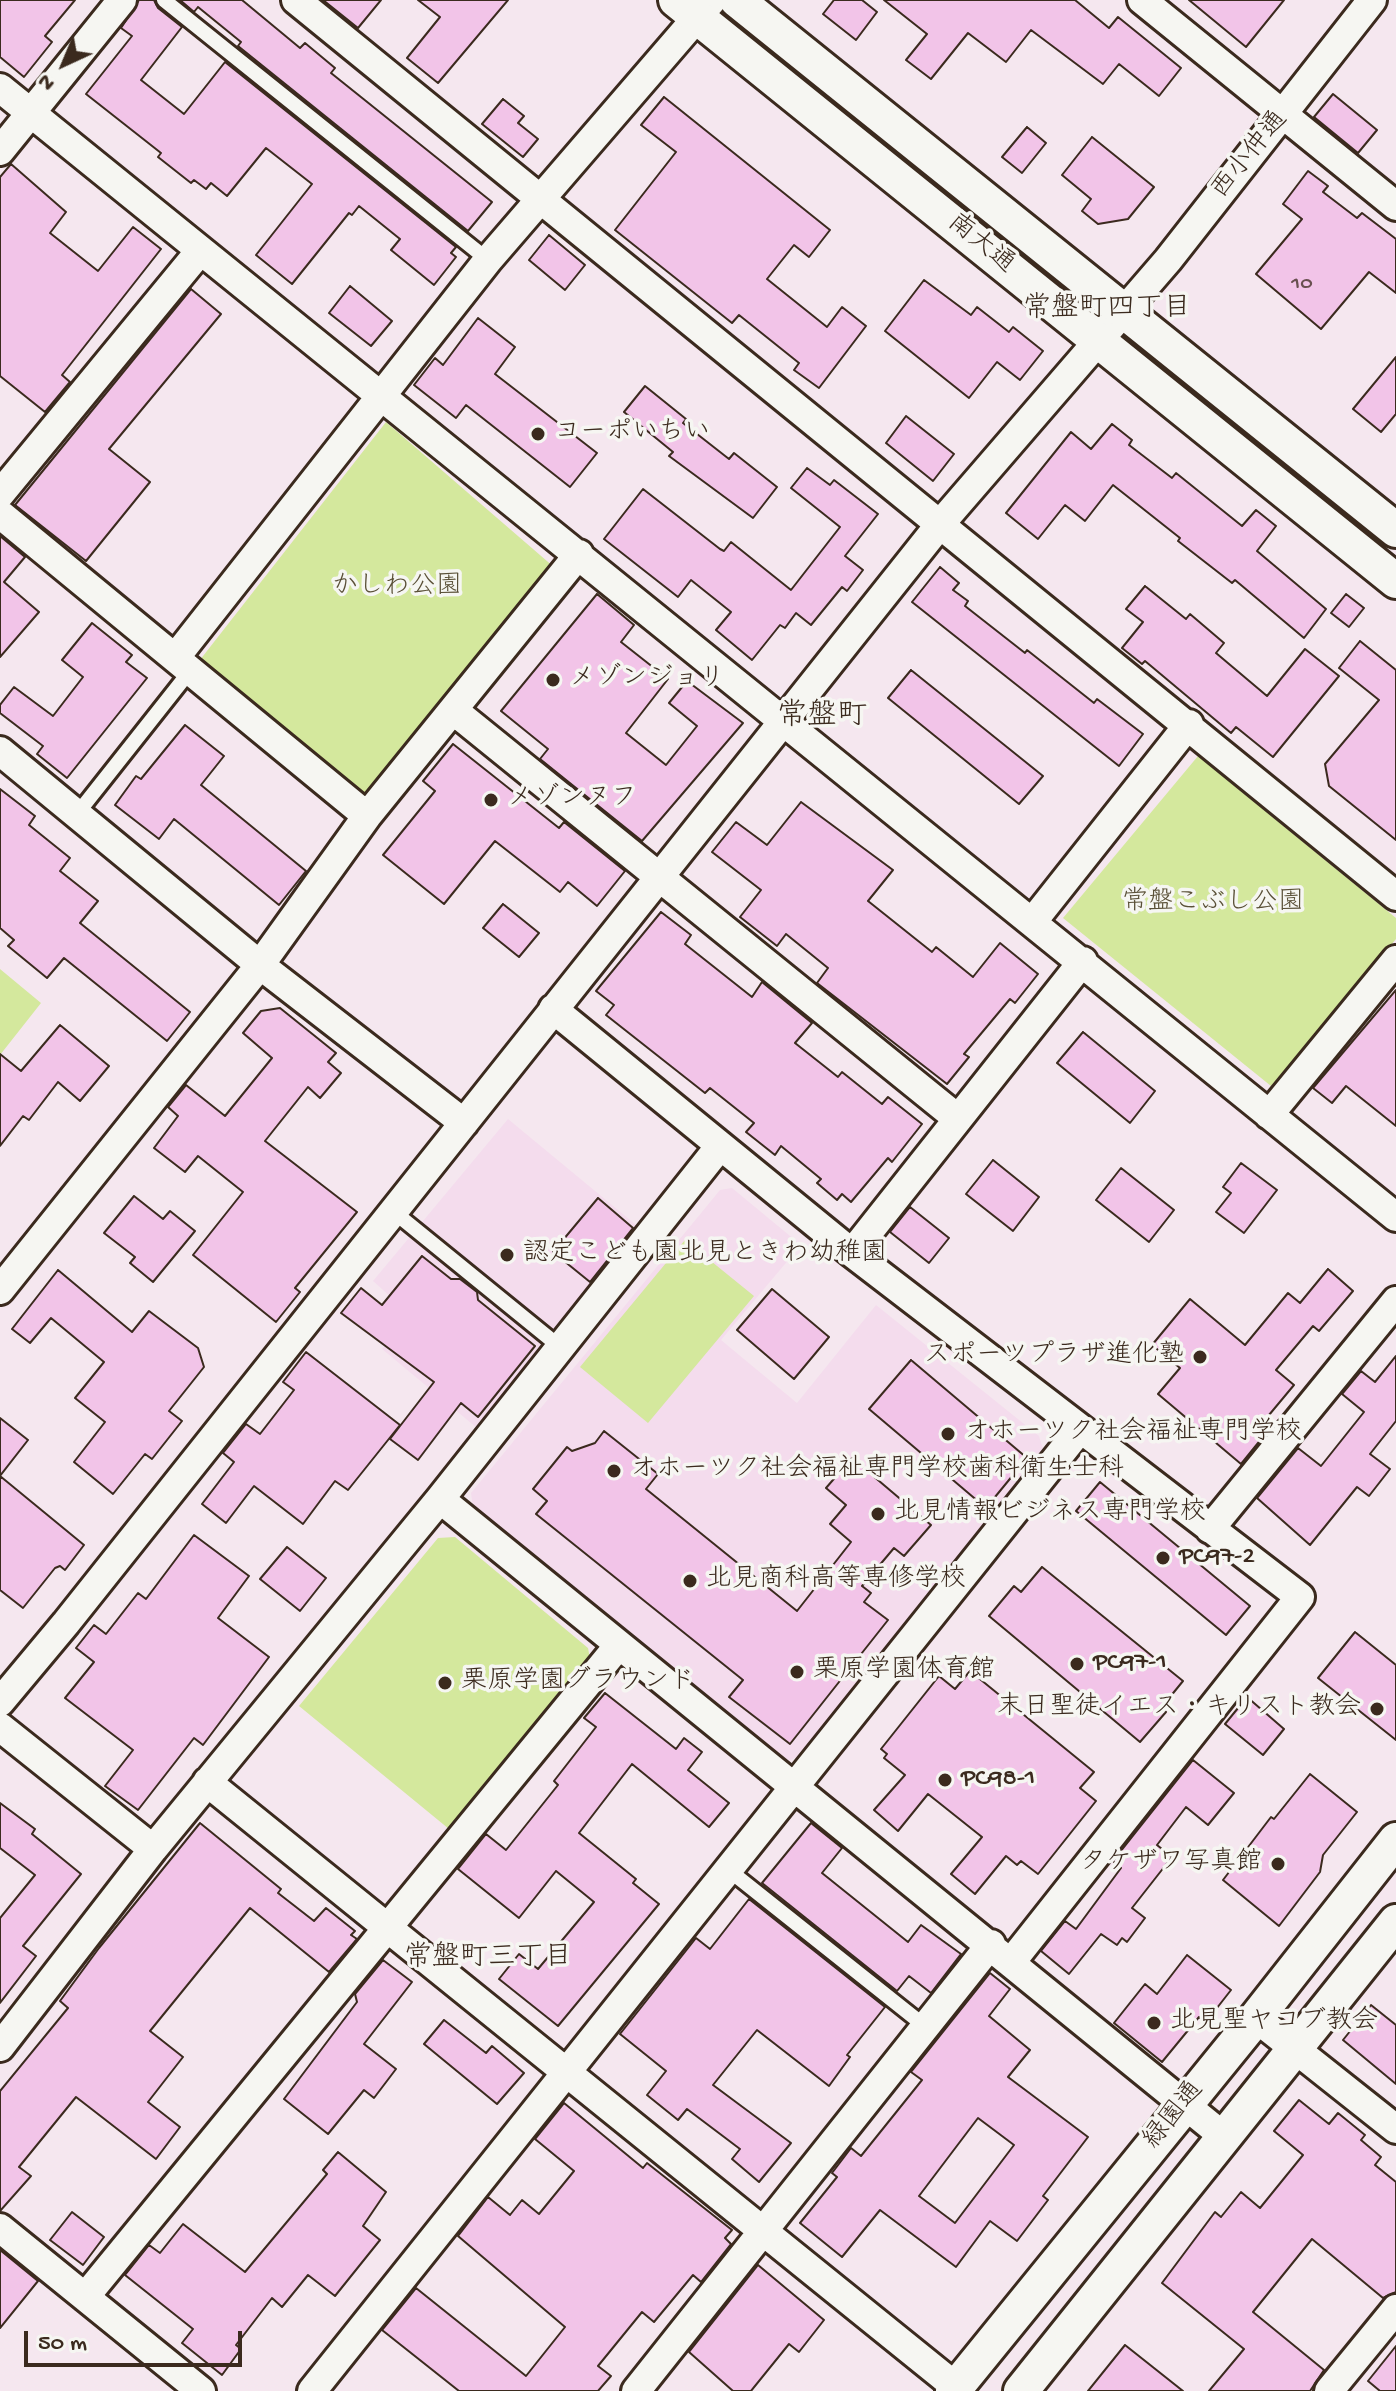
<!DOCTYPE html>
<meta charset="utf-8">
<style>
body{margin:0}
#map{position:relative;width:1396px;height:2391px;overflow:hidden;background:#f5e7ef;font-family:"Gochi Hand",sans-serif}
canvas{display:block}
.north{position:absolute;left:24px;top:24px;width:80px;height:80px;-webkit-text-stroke:6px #f6f6f2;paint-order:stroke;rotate:224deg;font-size:22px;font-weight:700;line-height:32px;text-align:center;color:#3b2a1e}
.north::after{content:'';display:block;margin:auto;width:28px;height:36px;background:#3b2a1e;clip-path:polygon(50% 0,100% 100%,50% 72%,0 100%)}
.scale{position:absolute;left:24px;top:2331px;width:218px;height:36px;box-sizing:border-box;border:4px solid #3b2a1e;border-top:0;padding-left:10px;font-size:24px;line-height:28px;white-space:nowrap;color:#3b2a1e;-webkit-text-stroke:6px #f6f6f2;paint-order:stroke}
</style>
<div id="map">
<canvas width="1396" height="2391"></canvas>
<div class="north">N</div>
<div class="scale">50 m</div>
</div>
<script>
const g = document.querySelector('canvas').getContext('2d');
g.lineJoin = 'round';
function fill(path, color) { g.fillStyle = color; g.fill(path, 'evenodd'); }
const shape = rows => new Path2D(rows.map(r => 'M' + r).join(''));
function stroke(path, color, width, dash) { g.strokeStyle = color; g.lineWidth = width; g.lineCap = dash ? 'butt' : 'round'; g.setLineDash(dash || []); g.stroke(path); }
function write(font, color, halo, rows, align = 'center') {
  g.font = font + ' "Gochi Hand","Klee One",sans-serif'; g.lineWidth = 7; g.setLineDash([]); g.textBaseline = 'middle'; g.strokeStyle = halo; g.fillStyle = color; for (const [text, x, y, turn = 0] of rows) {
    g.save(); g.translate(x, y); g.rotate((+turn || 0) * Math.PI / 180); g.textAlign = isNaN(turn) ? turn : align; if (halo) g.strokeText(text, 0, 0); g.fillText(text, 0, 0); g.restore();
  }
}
fill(shape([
 [508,1119,641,1229,477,1428,382,1349,410,1314,373,1281],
 [732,1188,801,1245,721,1340,797,1403,876,1305,1039,1436,1043,1449,803,1754,788,1761,473,1507,471,1493,720,1190]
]), '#f4dced');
fill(shape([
 [386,422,555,568,366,802,196,665],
 [1198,756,1396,918,1396,939,1271,1086,1063,918],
 [0,969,41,1003,0,1055],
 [685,1240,754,1296,648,1423,580,1367],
 [455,1537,588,1648,590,1659,449,1829,299,1706,438,1538]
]), '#d4e89d');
const building = shape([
 [0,0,75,0,45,36,52,42,24,77,0,57,0,0],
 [139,0,154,0,158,8,182,27,141,80,184,114,225,62,456,247,451,253,456,257,434,285,391,250,400,239,359,206,352,215,349,213,292,284,256,255,312,184,266,148,227,196,211,183,206,189,194,180,191,183,158,157,161,153,86,94,132,36,121,28,139,0],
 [180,0,242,0,300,48,305,43,335,68,331,73,492,202,468,231,238,46,241,42,198,7,194,12,180,0],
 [323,0,381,0,358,28,323,0],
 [418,0,508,0,438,83,407,58,440,17,418,0],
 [834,0,862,0,877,12,856,40,823,14,834,0],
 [884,0,1075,0,1109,28,1118,17,1181,68,1159,96,1119,64,1103,84,1031,30,1006,62,968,33,931,79,906,60,927,34,884,0],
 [1189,0,1284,0,1246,47,1189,0],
 [1333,94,1377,130,1358,153,1314,117,1333,94],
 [664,97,830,230,809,257,794,245,767,279,827,327,842,307,866,326,819,388,794,370,799,363,739,315,732,323,615,230,676,152,641,125,664,97],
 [503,99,524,116,518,123,538,139,523,157,482,124,503,99],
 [1027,127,1046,143,1022,173,1002,157,1027,127],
 [1092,137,1154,187,1128,219,1098,224,1082,211,1091,199,1062,175,1092,137],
 [11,164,66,212,50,233,98,271,133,227,161,249,62,375,70,382,45,412,0,376,0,177,11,164],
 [1308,171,1328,186,1323,192,1357,218,1362,213,1396,239,1396,293,1369,272,1321,329,1256,274,1302,219,1283,204,1308,171],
 [549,235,585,265,565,290,529,260,549,235],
 [924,280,971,315,977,307,1009,332,1013,327,1043,351,1020,380,997,362,969,398,885,331,924,280],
 [350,286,392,321,371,346,329,313,350,286],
 [191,289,221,314,109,449,150,482,86,561,15,505,191,289],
 [478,318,515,347,495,374,597,453,570,487,466,405,456,418,414,385,435,358,443,365,478,318],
 [1396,357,1396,414,1381,432,1353,409,1396,357],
 [645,386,686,419,683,423,729,459,734,453,777,487,753,518,669,456,673,452,624,412,645,386],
 [906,416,954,454,933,481,886,443,906,416],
 [1112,424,1132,440,1129,445,1172,478,1176,473,1242,526,1256,510,1276,526,1257,551,1326,609,1304,638,1235,580,1232,583,1178,541,1180,538,1113,485,1085,521,1065,505,1038,539,1006,513,1071,432,1091,449,1112,424],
 [807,468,830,485,834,480,878,514,845,556,863,570,847,591,842,587,811,625,796,613,785,628,780,625,752,660,716,630,731,612,691,580,678,597,604,539,643,489,720,549,724,551,731,542,791,590,840,527,791,488,807,468],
 [0,536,25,557,4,582,39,612,0,657,0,536],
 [940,567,959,583,953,590,968,601,965,606,1025,653,1027,650,1094,703,1097,699,1143,734,1119,766,912,602,940,567],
 [1145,586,1186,619,1190,614,1224,643,1216,653,1267,696,1305,649,1339,676,1273,757,1236,727,1231,733,1145,661,1142,664,1122,648,1143,622,1126,609,1145,586],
 [597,594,634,625,621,642,668,679,626,733,666,765,697,726,669,703,687,681,743,723,642,841,540,759,548,749,501,711,597,594],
 [1346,594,1364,608,1349,627,1331,613,1346,594],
 [92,623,132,655,126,662,147,678,67,778,37,754,43,746,0,713,0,705,14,687,53,716,83,677,62,660,92,623],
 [1360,641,1396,670,1396,840,1329,786,1325,764,1379,700,1339,668,1360,641],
 [911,670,1043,776,1019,804,888,698,911,670],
 [185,725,224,756,201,785,306,871,279,905,174,819,159,839,115,805,136,776,141,779,185,725],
 [453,744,559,828,564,822,625,871,597,906,568,882,560,892,495,841,444,904,383,855,435,791,423,781,453,744],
 [0,789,35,816,29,825,70,858,60,871,98,901,80,923,190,1012,167,1041,64,958,47,978,8,946,14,940,0,928,0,789],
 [801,802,893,870,868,901,932,952,936,947,973,977,1000,943,1038,974,1015,1003,1010,999,964,1054,969,1057,947,1084,817,983,828,968,786,934,777,946,740,917,761,890,712,852,736,822,767,845,801,802],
 [503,904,539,933,519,957,483,928,503,904],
 [661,912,691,935,685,944,752,997,762,982,812,1023,795,1043,838,1077,842,1072,882,1104,888,1097,922,1124,892,1162,888,1158,851,1202,842,1194,837,1200,817,1183,821,1179,781,1146,775,1155,746,1132,754,1123,710,1088,705,1093,606,1015,614,1005,596,991,661,912],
 [1396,990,1396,1126,1346,1086,1332,1103,1313,1088,1396,990],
 [280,1008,336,1053,328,1062,341,1073,320,1098,308,1087,265,1141,357,1212,295,1288,300,1292,276,1322,193,1255,243,1192,198,1156,185,1172,154,1148,178,1116,168,1107,186,1085,225,1116,272,1058,243,1033,261,1011,280,1008],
 [60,1025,109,1066,80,1101,58,1082,29,1120,23,1116,0,1146,0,1054,21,1071,60,1025],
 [1083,1032,1155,1091,1130,1123,1057,1063,1083,1032],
 [993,1160,1039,1197,1013,1231,966,1194,993,1160],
 [1241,1163,1277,1190,1244,1233,1216,1212,1231,1193,1223,1187,1241,1163],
 [1121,1168,1174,1210,1149,1242,1096,1200,1121,1168],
 [134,1196,163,1219,170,1211,195,1231,153,1282,130,1263,135,1257,104,1233,134,1196],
 [598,1198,633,1228,590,1282,553,1252,598,1198],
 [910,1207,949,1238,929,1263,890,1232,910,1207],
 [422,1256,451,1279,460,1279,477,1292,478,1300,535,1346,478,1417,461,1403,418,1460,390,1439,434,1382,341,1313,361,1288,382,1305,422,1256],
 [1328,1269,1353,1291,1319,1331,1313,1326,1276,1370,1294,1385,1264,1421,1271,1427,1241,1464,1158,1394,1180,1368,1152,1345,1190,1299,1245,1345,1288,1293,1300,1303,1328,1269],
 [58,1270,132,1332,149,1311,198,1348,204,1367,169,1411,182,1421,152,1459,145,1454,113,1494,74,1462,105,1422,75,1398,104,1362,51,1318,30,1343,12,1329,58,1270],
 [772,1289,829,1337,794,1379,737,1330,772,1289],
 [306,1352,400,1425,348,1490,335,1481,303,1524,254,1486,226,1523,202,1504,234,1462,223,1453,246,1424,260,1434,294,1390,283,1382,306,1352],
 [1396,1356,1396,1421,1370,1454,1390,1469,1369,1496,1357,1487,1310,1545,1257,1498,1298,1448,1321,1466,1364,1412,1342,1394,1361,1371,1375,1382,1396,1356],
 [911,1360,1027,1458,986,1508,869,1409,911,1360],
 [0,1418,28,1440,0,1476,84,1545,65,1570,60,1566,55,1568,23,1608,0,1590,0,1418],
 [604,1431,658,1474,646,1489,797,1611,851,1542,830,1524,846,1505,826,1488,852,1458,931,1525,904,1556,894,1548,862,1586,871,1593,864,1602,888,1620,790,1744,729,1697,743,1680,536,1514,547,1501,533,1489,567,1447,572,1451,595,1443,604,1431],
 [1100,1482,1250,1606,1226,1635,1076,1511,1100,1482],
 [194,1535,249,1576,218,1618,269,1657,203,1745,194,1738,138,1810,105,1786,133,1750,65,1698,94,1662,76,1648,94,1625,106,1634,138,1593,146,1599,194,1535],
 [287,1547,326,1578,300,1611,260,1579,287,1547],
 [1042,1567,1183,1681,1161,1708,1166,1712,1140,1742,989,1616,1014,1586,1021,1592,1042,1567],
 [1355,1632,1396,1665,1396,1740,1318,1678,1355,1632],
 [970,1671,1094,1772,1080,1788,1096,1801,1038,1874,1021,1861,1017,1865,1006,1856,975,1894,951,1874,982,1837,928,1794,898,1831,874,1810,905,1775,884,1758,887,1754,881,1749,939,1676,955,1689,970,1671],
 [605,1693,676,1749,684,1738,702,1752,688,1770,729,1803,709,1827,632,1764,579,1833,636,1879,633,1883,659,1904,558,2026,499,1979,519,1954,538,1969,594,1902,556,1871,519,1918,458,1869,486,1834,506,1850,558,1785,554,1781,596,1727,584,1718,605,1693],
 [1247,1697,1284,1729,1263,1755,1225,1724,1247,1697],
 [1193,1760,1234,1793,1208,1825,1186,1807,1157,1845,1172,1857,1132,1908,1145,1918,1127,1942,1122,1938,1117,1945,1101,1934,1069,1974,1041,1951,1065,1921,1076,1929,1121,1868,1113,1861,1193,1760],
 [1310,1774,1357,1812,1323,1855,1320,1872,1279,1926,1223,1880,1271,1817,1274,1819,1310,1774],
 [0,1803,35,1829,32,1834,81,1874,23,1946,36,1956,0,2003,0,1918,35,1875,0,1848,0,1803],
 [200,1823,281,1889,278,1893,314,1921,326,1908,355,1931,351,1935,357,1939,329,1972,250,1908,150,2031,183,2057,148,2102,180,2127,156,2159,76,2097,19,2167,31,2176,0,2211,0,2091,68,2008,60,2001,99,1948,200,1823],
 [811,1823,842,1848,822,1873,908,1942,921,1925,961,1954,931,1993,909,1976,897,1991,762,1883,811,1823],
 [749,1899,885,2007,847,2055,850,2057,829,2086,757,2030,713,2085,791,2143,759,2182,732,2159,740,2149,687,2109,678,2120,647,2095,666,2071,620,2034,696,1938,710,1949,749,1899],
 [1187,1955,1231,1990,1206,2022,1199,2017,1162,2062,1114,2023,1145,1984,1157,1994,1187,1955],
 [383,1960,412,1982,364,2044,396,2069,374,2098,364,2090,328,2134,284,2099,357,2002,355,1994,383,1960],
 [990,1973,1010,1989,989,2016,1030,2050,1008,2077,1088,2137,1043,2196,1048,2200,1017,2241,990,2221,956,2267,880,2210,842,2257,800,2223,837,2177,832,2173,851,2148,861,2156,922,2080,911,2072,990,1973],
 [978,2118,1014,2145,955,2223,919,2196,978,2118],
 [1371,2005,1396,2025,1396,2084,1343,2040,1371,2005],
 [444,2020,486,2053,492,2046,524,2073,497,2104,424,2044,444,2020],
 [1299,2100,1329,2124,1338,2113,1365,2135,1361,2140,1381,2157,1375,2165,1396,2182,1396,2292,1383,2298,1312,2239,1253,2312,1324,2370,1310,2391,1209,2391,1244,2349,1162,2283,1215,2212,1221,2217,1241,2192,1260,2208,1303,2155,1274,2131,1299,2100],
 [564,2103,643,2168,647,2163,732,2230,725,2238,731,2244,701,2282,693,2275,654,2322,642,2312,598,2366,611,2376,598,2391,459,2391,382,2330,416,2288,526,2376,565,2327,458,2236,488,2197,510,2215,522,2200,539,2214,574,2171,535,2139,564,2103],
 [338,2152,386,2192,363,2226,380,2240,335,2296,308,2275,282,2307,272,2298,236,2345,241,2349,222,2375,182,2343,193,2329,125,2275,149,2245,160,2253,183,2224,245,2272,327,2174,323,2170,338,2152],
 [72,2212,104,2237,83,2265,50,2240,72,2212],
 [0,2250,38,2281,0,2328,0,2250],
 [758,2265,824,2320,799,2352,789,2344,751,2391,733,2391,689,2352,758,2265],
 [1125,2345,1183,2391,1088,2391,1125,2345],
 [1396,2346,1396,2391,1380,2391,1368,2381,1396,2346]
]);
fill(building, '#f2c4e8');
stroke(building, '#3b2a1e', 2);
const service = shape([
 [164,0,488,260],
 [77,814,190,671],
 [394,1212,560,1347],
 [730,1871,926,2027]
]);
const minor = shape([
 [296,0,1396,896],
 [1142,0,1396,206],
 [0,88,1396,1217],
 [0,151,122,0],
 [0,494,200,251],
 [0,514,367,816],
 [175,658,488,260,712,0],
 [453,710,957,1118],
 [0,751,260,965,464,1123],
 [1033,921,1189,724],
 [553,1009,852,1253,1300,1597,1012,1961],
 [1269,1115,1396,960],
 [852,1253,1083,961],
 [0,1290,260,965,367,816,579,554],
 [440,1499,1222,2135],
 [1210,1529,1396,1301],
 [0,1702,66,1623,941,523,1168,260,1372,0],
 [0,1727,153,1849],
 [207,1782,961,2391],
 [1256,2018,1396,2129],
 [0,2047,153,1849,440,1499,720,1146],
 [0,2228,201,2391],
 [85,2297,619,1645],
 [312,2391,1080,1429],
 [636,2391,991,1944],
 [1329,2391,1396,2309]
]);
const tertiary = shape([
 [676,0,1396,581],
 [737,0,1396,530],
 [953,2391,1256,2018,1396,1840],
 [1021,2391,1396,1922]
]);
stroke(service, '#3b2a1e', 20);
stroke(minor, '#3b2a1e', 34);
stroke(tertiary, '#3b2a1e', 40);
stroke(service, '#f6f6f2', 14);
stroke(minor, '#f6f6f2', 28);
stroke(tertiary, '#f6f6f2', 34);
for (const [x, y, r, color] of [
 [538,434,8,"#3b2a1e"],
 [553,680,8,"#3b2a1e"],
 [491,800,8,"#3b2a1e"],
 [507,1255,8,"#3b2a1e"],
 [1200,1357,8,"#3b2a1e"],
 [948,1434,8,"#3b2a1e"],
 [614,1471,8,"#3b2a1e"],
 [878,1514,8,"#3b2a1e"],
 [1163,1558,8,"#3b2a1e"],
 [690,1581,8,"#3b2a1e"],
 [1077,1664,8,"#3b2a1e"],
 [797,1672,8,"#3b2a1e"],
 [445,1683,8,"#3b2a1e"],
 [1377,1709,8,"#3b2a1e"],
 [945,1780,8,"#3b2a1e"],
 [1278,1864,8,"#3b2a1e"],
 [1154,2023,8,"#3b2a1e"]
]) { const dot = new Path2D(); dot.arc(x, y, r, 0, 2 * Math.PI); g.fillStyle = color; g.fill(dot); stroke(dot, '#f6f6f2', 3); }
write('22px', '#695050', null, [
 ["10",1302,285]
]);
write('26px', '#3b2a1e', '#f6f6f2', [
 ["西小仲通",1251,156,-51],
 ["南大通",980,245,39],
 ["緑園通",1175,2116,-51]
]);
write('26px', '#3b2a1e', '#f6f6f2', [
 ["コーポいちい",554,434],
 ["メゾンジョリ",569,680],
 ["メゾンヌフ",507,800],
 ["認定こども園北見ときわ幼稚園",523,1255],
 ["スポーツプラザ進化塾",1184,1357,"right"],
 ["オホーツク社会福祉専門学校",964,1434],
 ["オホーツク社会福祉専門学校歯科衛生士科",630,1471],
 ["北見情報ビジネス専門学校",894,1514],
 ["PC97-2",1179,1558],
 ["北見商科高等専修学校",706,1581],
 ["PC97-1",1093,1664],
 ["栗原学園体育館",813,1672],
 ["栗原学園グラウンド",461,1683],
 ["末日聖徒イエス・キリスト教会",1361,1709,"right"],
 ["PC98-1",961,1780],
 ["タケザワ写真館",1262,1864,"right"],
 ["北見聖ヤコブ教会",1170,2023]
], 'left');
write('26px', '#5a5037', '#f6f6f2', [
 ["かしわ公園",397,588],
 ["常盤こぶし公園",1213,904]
]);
write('28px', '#3b2a1e', '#f6f6f2', [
 ["常盤町四丁目",1107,311],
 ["常盤町三丁目",488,1960]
]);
write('30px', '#3b2a1e', '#f6f6f2', [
 ["常盤町",822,718]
]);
</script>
